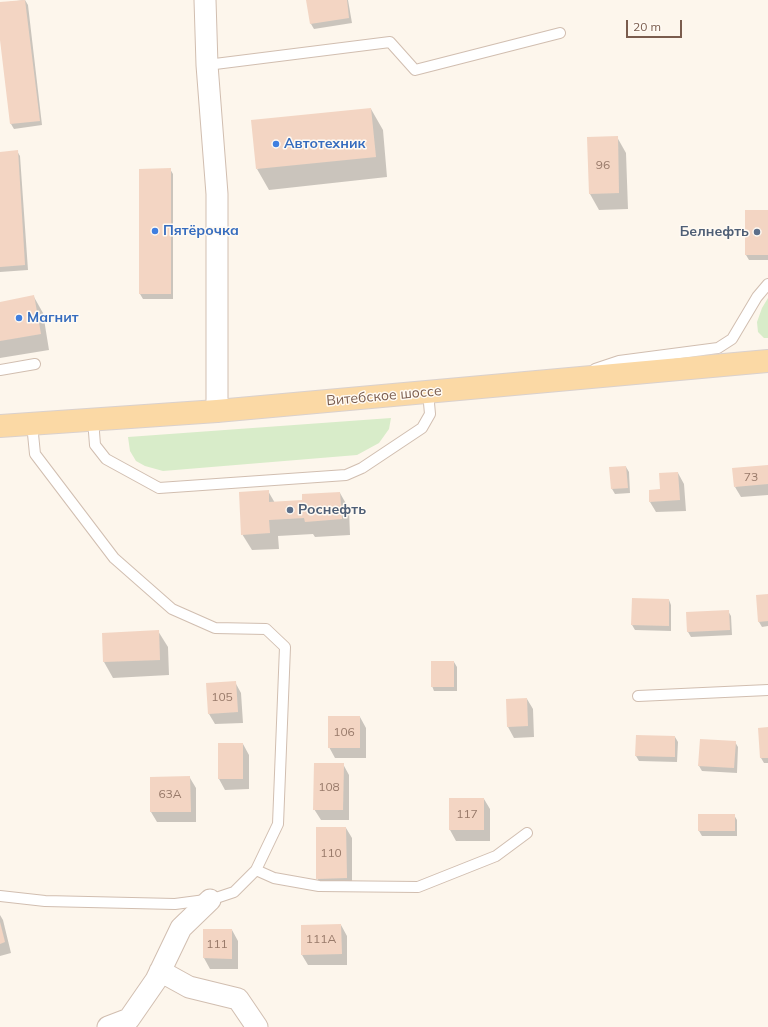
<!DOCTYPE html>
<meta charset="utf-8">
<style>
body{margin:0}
#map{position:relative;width:768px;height:1027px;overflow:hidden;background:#fdf6ec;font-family:Mulish,sans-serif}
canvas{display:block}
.scale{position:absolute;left:626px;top:20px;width:56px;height:18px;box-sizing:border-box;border:2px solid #7a5c4d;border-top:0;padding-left:5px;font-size:12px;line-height:14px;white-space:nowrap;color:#7a5c4d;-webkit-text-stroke:3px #fffaf3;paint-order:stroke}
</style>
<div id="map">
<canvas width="768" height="1027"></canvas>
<div class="scale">20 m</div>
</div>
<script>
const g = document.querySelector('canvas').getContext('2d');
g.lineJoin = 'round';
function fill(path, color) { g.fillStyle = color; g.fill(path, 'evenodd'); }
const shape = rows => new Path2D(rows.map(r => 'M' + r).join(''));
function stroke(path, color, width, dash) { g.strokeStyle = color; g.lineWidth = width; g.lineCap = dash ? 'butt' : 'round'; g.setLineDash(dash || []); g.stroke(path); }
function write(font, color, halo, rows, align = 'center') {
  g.font = font + ' Mulish,sans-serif'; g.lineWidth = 3; g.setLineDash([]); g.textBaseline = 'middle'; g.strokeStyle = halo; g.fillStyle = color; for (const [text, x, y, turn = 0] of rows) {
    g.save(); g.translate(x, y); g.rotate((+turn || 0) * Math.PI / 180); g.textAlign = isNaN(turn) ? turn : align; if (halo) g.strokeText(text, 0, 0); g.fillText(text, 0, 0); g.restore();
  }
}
fill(shape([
 [768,298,768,338,764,338,758,332,757,322,762,308],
 [391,418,389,429,379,443,357,455,163,471,145,466,136,461,130,451,128,437]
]), '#d8ecc9');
fill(shape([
 [25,0,28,5,42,125,14,129,11,124,0,32,0,3],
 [307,0,348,0,352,23,314,29,311,24],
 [371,109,383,130,387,177,269,190,257,169],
 [617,137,626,153,628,209,599,210,590,194,588,138],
 [17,151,20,156,28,270,0,272,0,153],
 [170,169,173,174,173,299,143,299,140,294],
 [746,211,768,211,768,260,749,260,746,255],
 [34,297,43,313,49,350,0,358,0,303],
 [626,467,629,472,630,493,615,494,612,489],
 [768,468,768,495,741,497,735,487],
 [678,473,684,484,686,511,656,512,650,502],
 [268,491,275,503,303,501,340,493,349,509,350,535,315,537,313,534,278,536,279,549,252,550,242,534],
 [768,595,768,626,762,627,759,622],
 [669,600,671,605,671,631,635,630,632,625],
 [728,611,731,616,732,635,691,637,688,632,687,613],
 [158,631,168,647,169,675,113,678,104,662,103,634],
 [454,662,457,667,457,691,434,691,432,686],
 [235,682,241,693,243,723,215,724,209,714],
 [527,699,533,709,534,737,514,738,508,727],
 [360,717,366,728,366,758,335,758,329,747],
 [768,728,768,763,764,763,761,758],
 [675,737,678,742,677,762,639,761,636,756],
 [735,742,738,747,737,773,702,771,699,766],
 [219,744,243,744,249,755,249,789,225,790,219,779],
 [343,764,349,775,349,820,321,820,314,809],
 [190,778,196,788,196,822,157,822,151,812],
 [484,799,490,809,490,841,456,841,450,830],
 [699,815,734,815,737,820,737,836,702,836,699,831],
 [346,828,352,838,352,889,324,889,317,878],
 [0,915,3,920,11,953,0,956],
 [341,925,347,936,347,965,308,965,302,955],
 [232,930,238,941,238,969,210,969,204,958]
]), '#0003');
fill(shape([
 [25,0,40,121,10,124,0,40,0,2],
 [306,0,347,0,349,18,310,24],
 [371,108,376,157,256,169,251,120],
 [618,136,619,193,589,194,587,137],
 [18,150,25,265,0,267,0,152],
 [171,168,171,294,139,294,139,169],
 [745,210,768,210,768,255,745,255],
 [34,295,41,334,0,341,0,302],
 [768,465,768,484,734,487,732,468],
 [626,466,628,488,611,489,609,467],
 [678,472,680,500,649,502,649,490,660,489,659,473],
 [269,490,269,502,302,500,302,494,340,492,342,519,305,522,304,518,269,520,270,533,241,535,239,492],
 [768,594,768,621,758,622,756,595],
 [632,598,669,599,669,626,631,625],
 [729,610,730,630,687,632,686,612],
 [159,630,160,660,103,662,102,633],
 [431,661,454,661,454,687,431,687],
 [236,681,238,712,208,714,206,683],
 [527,698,528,726,507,727,506,699],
 [328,716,360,716,360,748,328,748],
 [768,727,768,758,760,758,758,728],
 [636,735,675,736,675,757,635,756],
 [700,739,736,741,734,768,698,766],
 [218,743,243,743,243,779,218,779],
 [314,763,344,763,343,810,313,810],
 [190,776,191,812,150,812,150,777],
 [449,798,484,798,484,830,449,830],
 [698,814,735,814,735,831,698,831],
 [316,827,346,827,347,878,316,879],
 [0,922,5,942,0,944],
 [341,924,342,954,301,955,301,925],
 [203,929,232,929,232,959,203,958]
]), '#f3d5c3');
const service = shape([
 [207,65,390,42,415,70,560,33],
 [595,369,619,361,718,348,732,339,757,297,768,284],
 [0,370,35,364],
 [93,419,95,445,106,459,159,488,346,475,362,468,422,428,430,414,428,392],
 [638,696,768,690],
 [256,870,274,878,319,886,418,887,496,856,527,833],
 [0,896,45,901,175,904,213,899,234,892,256,870,278,824,285,647,266,629,215,628,172,609,114,558,35,454,32,424]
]);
const minor = shape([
 [205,0,207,65,217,194,217,411],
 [160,971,189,987,238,999,257,1027],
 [108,1027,129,1019,156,980,181,928,210,900]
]);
const primary = shape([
 [0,426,217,411,768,361]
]);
stroke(service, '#d1beb0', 12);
stroke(minor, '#d1beb0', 23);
stroke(primary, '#dad1cd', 24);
stroke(service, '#fff', 10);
stroke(minor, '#fff', 21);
stroke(primary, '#fbd9a5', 22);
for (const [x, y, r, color] of [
 [276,144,4,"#3f7fe0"],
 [155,231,4,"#3f7fe0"],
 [757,232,4,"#5c6f8a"],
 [19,318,4,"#3f7fe0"],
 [290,510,4,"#5c6f8a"]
]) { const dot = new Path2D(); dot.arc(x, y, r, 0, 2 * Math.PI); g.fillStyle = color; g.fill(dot); stroke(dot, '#fffaf3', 1.5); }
write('12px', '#987a6a', null, [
 ["96",603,165],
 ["73",751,477],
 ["105",222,697],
 ["106",344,732],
 ["108",329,787],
 ["63А",170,794],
 ["117",467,814],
 ["110",331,853],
 ["111А",321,939],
 ["111",217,944]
]);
write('bold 14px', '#366cbe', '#fffaf3', [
 ["Автотехник",284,144],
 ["Пятёрочка",163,231],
 ["Магнит",27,318]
], 'left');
write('bold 14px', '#4e5e75', '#fffaf3', [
 ["Белнефть",749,232],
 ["Роснефть",298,510,"left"]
], 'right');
write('14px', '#7a5c4d', '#fffaf3', [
 ["Витебское шоссе",384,396,-5]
]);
</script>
